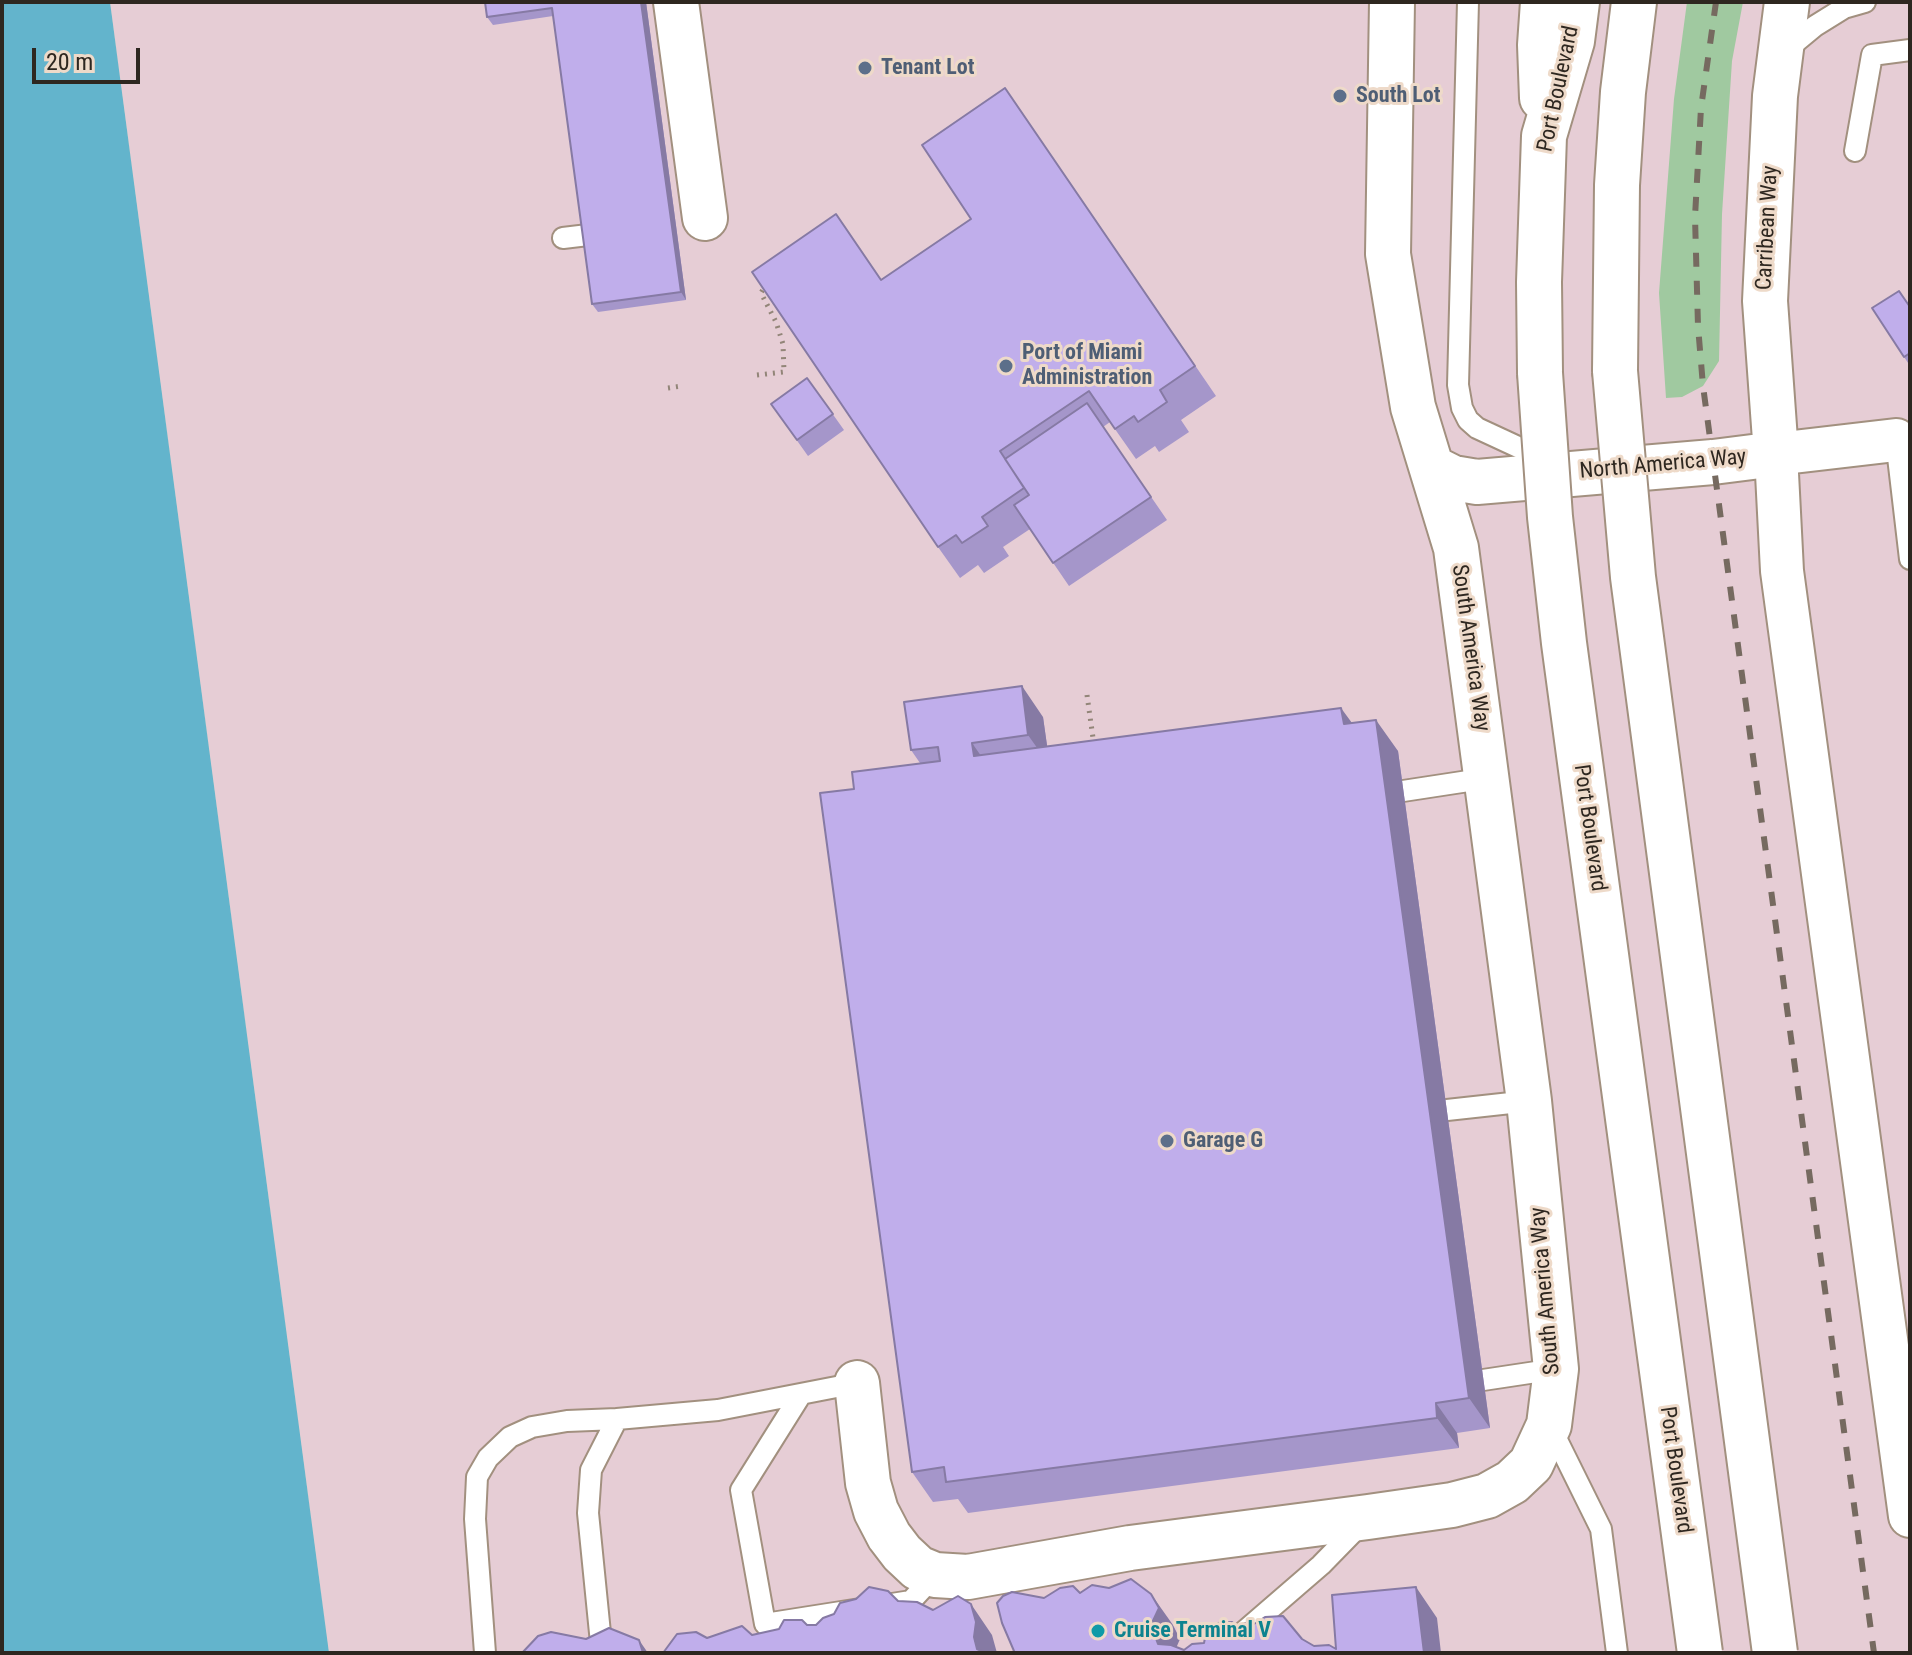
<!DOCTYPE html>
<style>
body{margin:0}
#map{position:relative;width:1912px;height:1655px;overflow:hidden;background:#eedac9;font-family:"Roboto Condensed",sans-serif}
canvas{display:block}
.frame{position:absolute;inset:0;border:4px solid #2e2720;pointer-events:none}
.scale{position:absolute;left:32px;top:48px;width:108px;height:36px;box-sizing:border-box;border:4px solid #2e2720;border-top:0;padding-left:10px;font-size:24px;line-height:28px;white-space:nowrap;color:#2e2720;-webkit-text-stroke:6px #eedac9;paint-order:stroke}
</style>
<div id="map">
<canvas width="1912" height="1655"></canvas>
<div class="frame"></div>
<div class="scale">20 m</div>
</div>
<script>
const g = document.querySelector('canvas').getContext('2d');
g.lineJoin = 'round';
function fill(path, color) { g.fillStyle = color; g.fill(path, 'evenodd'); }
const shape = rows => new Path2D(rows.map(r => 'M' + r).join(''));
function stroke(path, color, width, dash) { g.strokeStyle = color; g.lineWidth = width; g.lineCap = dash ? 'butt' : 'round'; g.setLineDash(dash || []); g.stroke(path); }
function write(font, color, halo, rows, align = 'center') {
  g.font = font + ' "Roboto Condensed",sans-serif'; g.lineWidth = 6; g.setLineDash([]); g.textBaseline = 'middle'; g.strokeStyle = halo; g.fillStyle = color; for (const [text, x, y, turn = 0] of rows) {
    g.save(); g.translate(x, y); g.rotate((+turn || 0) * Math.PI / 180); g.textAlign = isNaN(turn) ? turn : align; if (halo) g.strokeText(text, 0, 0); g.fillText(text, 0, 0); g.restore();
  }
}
fill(shape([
 [110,2,1910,2,1910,1653,329,1653]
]), '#e6cdd5');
fill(shape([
 [1687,2,1743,2,1732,61,1722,214,1719,361,1703,386,1682,397,1666,398,1659,293,1674,99]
]), '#a0c9a0');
fill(shape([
 [2,2,110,2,329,1653,2,1653]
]), '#63b4cc');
const lane = shape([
 [1468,2,1458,385,1462,408,1468,420,1477,428,1546,460],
 [1786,50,1815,26,1844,8,1865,2],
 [1855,151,1872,55,1910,50],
 [563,238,588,235],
 [1896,440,1910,559],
 [1403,791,1488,778],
 [1447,1110,1529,1101],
 [1483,1380,1556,1369],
 [800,1396,741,1490,765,1624,911,1601,935,1575],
 [1550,1426,1601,1529,1617,1653],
 [485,1653,475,1519,477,1477,488,1458,510,1437,532,1427,567,1421,617,1419],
 [602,1653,588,1513,591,1470,617,1419,718,1410,857,1383],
 [1214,1653,1233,1641,1321,1565,1361,1524]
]);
const street = shape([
 [1896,440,1776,454,1782,571,1910,1516]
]);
const secondary = shape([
 [676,2,705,218],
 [1433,468,1453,478,1477,482,1713,462,1776,454,1765,301,1775,96,1787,2],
 [857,1383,868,1483,876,1511,889,1536,902,1553,918,1568,935,1575,968,1577,1130,1548,1368,1517,1452,1505,1487,1496,1512,1482,1531,1464,1549,1425,1556,1369,1529,1101,1456,548,1413,407,1388,254,1392,2]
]);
const primary = shape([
 [1542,98,1540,45,1543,2],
 [1615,371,1617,185,1623,92,1634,2],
 [1540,373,1539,282,1544,136,1572,41,1577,2]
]);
stroke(lane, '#a2907f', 24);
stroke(street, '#a2907f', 46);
stroke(secondary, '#a2907f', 48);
stroke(primary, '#a2907f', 48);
stroke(shape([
 [757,375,784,372,783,344,776,322,761,293,765,286],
 [668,388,682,386],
 [1087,695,1094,745]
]), '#928578', 5, [2, 6]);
stroke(lane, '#fff', 20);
stroke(street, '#fff', 42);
stroke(secondary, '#fff', 44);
stroke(primary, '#fff', 44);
stroke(shape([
 [1716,2,1701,108,1695,217,1698,326,1703,386,1874,1653]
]), '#766a60', 6, [14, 14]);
const primaryBridge = shape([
 [1615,371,1633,577,1775,1653],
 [1540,373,1550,517,1564,643,1700,1653]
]);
stroke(primaryBridge, '#a2907f', 48, []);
stroke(primaryBridge, '#fff', 44);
fill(shape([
 [485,2,646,2,686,300,598,312,592,304,553,16,493,25,487,17],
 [1005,88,1216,396,1181,420,1189,432,1159,452,1155,446,1136,459,1110,422,1103,427,1167,520,1069,586,1030,529,1003,547,1009,556,984,573,978,565,960,578,938,547,881,280,971,219],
 [1910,306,1910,366,1872,308],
 [807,378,844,430,808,456,771,404],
 [1043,717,1047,746,1352,723,1398,751,1490,1428,1457,1433,1459,1448,968,1513,958,1499,933,1502,912,1472,854,789,920,763,911,750]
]), '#a596ca');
fill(shape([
 [641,2,646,2,686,300,681,292],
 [1022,686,1043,717,1050,766,1028,735],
 [1341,708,1363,738,1344,724],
 [1376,720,1398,751,1490,1428,1469,1398],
 [972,743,993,773,974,756],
 [1436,1403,1457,1433,1459,1448,1437,1418],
 [1416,1587,1437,1618,1441,1653,1424,1653],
 [1151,1594,1173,1625,1180,1639,1174,1653,1158,1644,1151,1625],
 [971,1604,992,1635,997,1653,980,1653,977,1649,974,1637],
 [639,1640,648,1653,643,1653]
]), '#867aa4');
const building = shape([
 [485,2,641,2,681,292,592,304,552,8,487,17,485,2],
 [1005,88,1195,366,1160,390,1167,402,1138,422,1134,416,1115,429,1089,391,1000,451,1024,488,982,517,988,526,962,543,956,535,938,547,752,272,836,214,881,280,971,219,922,145,1005,88],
 [1899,291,1910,307,1910,353,1904,357,1872,308,1899,291],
 [807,378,833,414,797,440,771,404,807,378],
 [1087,403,1151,497,1053,563,1014,505,1029,495,1005,459,1087,403],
 [1022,686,1028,735,972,743,974,756,1341,708,1344,724,1376,720,1469,1398,1436,1403,1437,1418,946,1482,944,1467,912,1472,820,793,854,789,852,772,940,761,938,747,911,750,904,702,1022,686],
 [1131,1579,1151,1594,1159,1608,1151,1625,1158,1644,1171,1645,1184,1650,1192,1644,1204,1643,1206,1633,1218,1623,1232,1622,1237,1627,1245,1623,1254,1624,1265,1617,1283,1616,1302,1639,1314,1646,1329,1645,1336,1649,1332,1595,1416,1587,1424,1653,1011,1653,1014,1651,1002,1623,997,1603,1003,1596,1012,1592,1044,1598,1060,1588,1073,1586,1080,1593,1092,1585,1109,1588,1131,1579],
 [869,1587,888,1591,898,1601,917,1602,933,1610,958,1596,971,1604,976,1622,974,1637,977,1649,986,1653,663,1653,677,1634,696,1632,707,1638,742,1626,752,1635,779,1629,784,1620,802,1620,807,1625,816,1625,823,1618,834,1614,840,1603,856,1599,869,1587],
 [609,1628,639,1640,643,1653,522,1653,538,1636,551,1632,586,1639,609,1628]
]);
fill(building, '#c0aeeb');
stroke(building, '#867aa4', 2);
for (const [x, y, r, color] of [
 [865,68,8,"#5c6f8a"],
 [1340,96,8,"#5c6f8a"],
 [1006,366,8,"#5c6f8a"],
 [1167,1141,8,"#5c6f8a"],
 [1098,1631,8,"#0f9aa8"]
]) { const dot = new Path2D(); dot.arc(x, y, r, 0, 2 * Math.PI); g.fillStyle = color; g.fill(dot); stroke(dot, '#eedac9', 3); }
write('bold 22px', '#4e5e75', '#eedac9', [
 ["Tenant Lot",881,68],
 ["South Lot",1356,96],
 ["Port of Miami",1022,353],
 ["Administration",1022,378],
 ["Garage G",1183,1141]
], 'left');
write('22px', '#2e2720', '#eedac9', [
 ["Port Boulevard",1559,89,-78],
 ["Carribean Way",1768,228,-87],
 ["North America Way",1663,465,-5],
 ["South America Way",1470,648,82],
 ["Port Boulevard",1589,828,82],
 ["South America Way",1546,1291,-95],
 ["Port Boulevard",1675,1470,82]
]);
write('bold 22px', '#0d838f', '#eedac9', [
 ["Cruise Terminal V",1114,1631]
], 'left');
</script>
